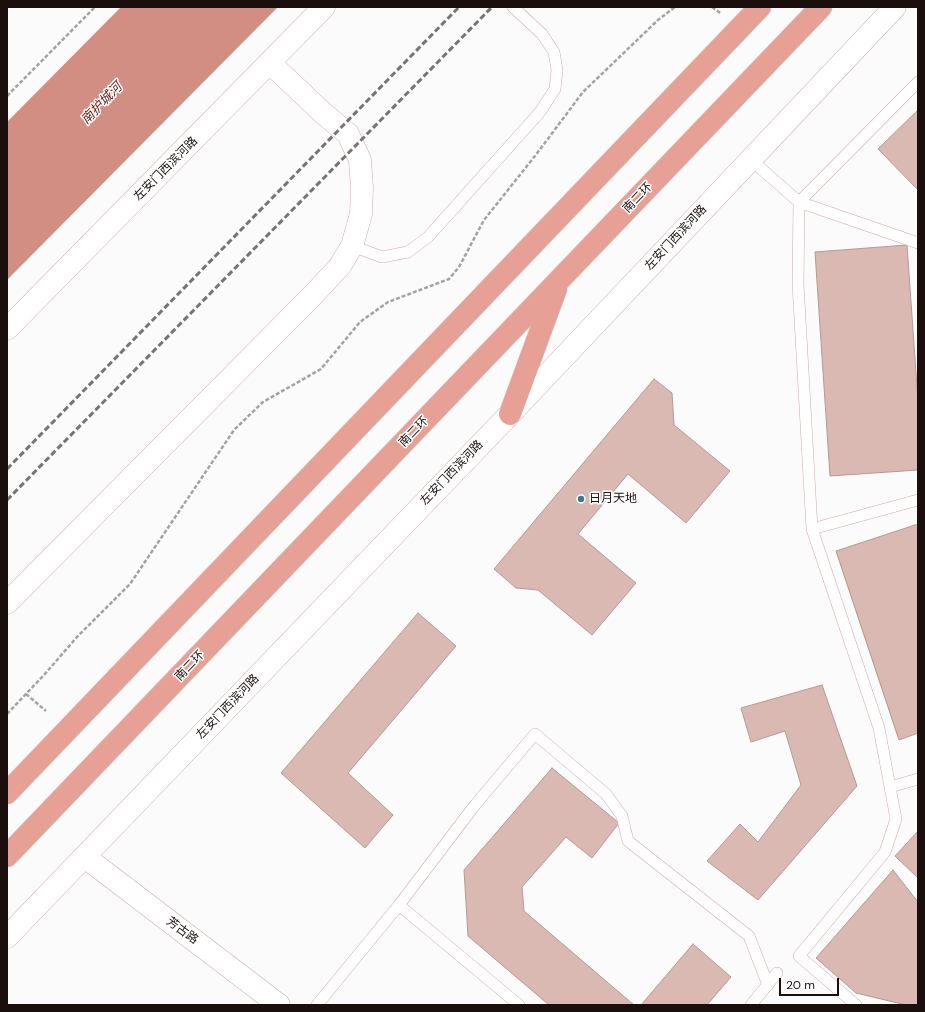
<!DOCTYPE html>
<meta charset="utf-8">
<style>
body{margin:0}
#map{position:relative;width:925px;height:1012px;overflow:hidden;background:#fbfbfb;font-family:"DM Sans",sans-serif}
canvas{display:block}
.frame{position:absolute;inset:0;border:8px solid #1a0f0d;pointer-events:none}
.scale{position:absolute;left:779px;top:978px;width:60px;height:18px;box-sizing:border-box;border:2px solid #1a0f0d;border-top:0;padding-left:5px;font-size:12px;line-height:14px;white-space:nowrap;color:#1a0f0d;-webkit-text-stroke:3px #fff;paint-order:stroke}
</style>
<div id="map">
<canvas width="925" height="1012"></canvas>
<div class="frame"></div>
<div class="scale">20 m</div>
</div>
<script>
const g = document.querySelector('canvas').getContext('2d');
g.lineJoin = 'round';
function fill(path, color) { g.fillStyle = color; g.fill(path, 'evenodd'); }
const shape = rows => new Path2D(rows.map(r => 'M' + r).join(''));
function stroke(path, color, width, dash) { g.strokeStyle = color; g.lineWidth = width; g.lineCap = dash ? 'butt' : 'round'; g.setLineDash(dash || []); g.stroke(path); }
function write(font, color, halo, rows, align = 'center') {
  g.font = font + ' "DM Sans","Noto Sans SC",sans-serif'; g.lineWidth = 3; g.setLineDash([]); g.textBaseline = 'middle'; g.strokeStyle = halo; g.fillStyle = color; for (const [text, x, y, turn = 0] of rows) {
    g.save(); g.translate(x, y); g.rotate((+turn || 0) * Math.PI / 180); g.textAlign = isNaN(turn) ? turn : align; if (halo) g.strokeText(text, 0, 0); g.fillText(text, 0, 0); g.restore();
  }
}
fill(shape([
 [121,7,278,7,7,280,7,122]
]), '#d38e84');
const building = shape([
 [918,110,918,190,878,149,918,110],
 [907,245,918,401,918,470,830,476,815,252,907,245],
 [654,379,672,393,674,425,730,471,686,523,628,474,578,534,636,583,592,635,538,590,516,588,494,569,654,379],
 [918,524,918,733,899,740,836,551,918,524],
 [418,613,456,646,348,773,393,815,365,848,281,773,418,613],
 [822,685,857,786,758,900,707,861,740,824,758,842,801,785,785,731,751,742,741,708,822,685],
 [552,768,619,823,592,858,566,837,522,887,524,911,634,1005,549,1005,468,936,464,870,552,768],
 [918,831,918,878,895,856,918,831],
 [893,870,918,902,918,1005,906,1005,856,993,816,958,893,870],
 [693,944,731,977,707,1005,641,1005,693,944]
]);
fill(building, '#dab9b3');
stroke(building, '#b79792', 1);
const service = shape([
 [750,159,799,202,918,82],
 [352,246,382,257,408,252,428,237,540,112,555,89,557,70,554,52,542,34,513,7],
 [812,529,918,500],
 [890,787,918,779],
 [399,905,519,1005],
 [317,1005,399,905,475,805,535,734,606,794,622,816,628,841,749,936,768,985],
 [751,1005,777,973],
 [856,1005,799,956,885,852,896,819,879,728,812,529,798,284,799,202,918,243]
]);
const tertiary = shape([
 [7,329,324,7],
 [7,603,313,295,340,266,352,246,361,214,362,188,360,160,348,134,323,113,270,63],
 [85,857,279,1005],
 [7,937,510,414,895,7]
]);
const trunk = shape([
 [510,414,556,289],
 [7,793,760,7],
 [7,856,821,7]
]);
stroke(service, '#ccaba5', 12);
stroke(tertiary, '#ccaba5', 23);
stroke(trunk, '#d6d4d3', 23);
stroke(shape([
 [712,7,720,13],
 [7,96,95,7],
 [26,694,46,711],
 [7,714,44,675,77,637,130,584,234,430,263,402,321,369,360,322,388,302,449,279,459,267,484,220,535,156,583,92,658,20,675,7]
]), '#a6a2a2', 2.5, [4, 2]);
stroke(service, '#fff', 11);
stroke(tertiary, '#fff', 22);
stroke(trunk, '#e6a096', 22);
stroke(shape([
 [7,469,459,7],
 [7,500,492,7]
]), '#797372', 3, [6, 3]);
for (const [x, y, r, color] of [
 [581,499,4,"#387e89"]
]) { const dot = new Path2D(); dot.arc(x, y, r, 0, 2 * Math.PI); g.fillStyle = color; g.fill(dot); stroke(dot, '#fff', 1.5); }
write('12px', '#1a0f0d', '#fff', [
 ["左安门西滨河路",166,169,-45],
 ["南二环",638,198,-46],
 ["左安门西滨河路",676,238,-47],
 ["南二环",414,432,-46],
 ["左安门西滨河路",452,473,-46],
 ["南二环",190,666,-46],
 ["左安门西滨河路",228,707,-46],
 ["芳古路",182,931,37]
]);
write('12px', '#1a0f0d', '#fff', [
 ["日月天地",589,499]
], 'left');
write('italic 13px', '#64110c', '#fff', [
 ["南护城河",102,104,-46]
]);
</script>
